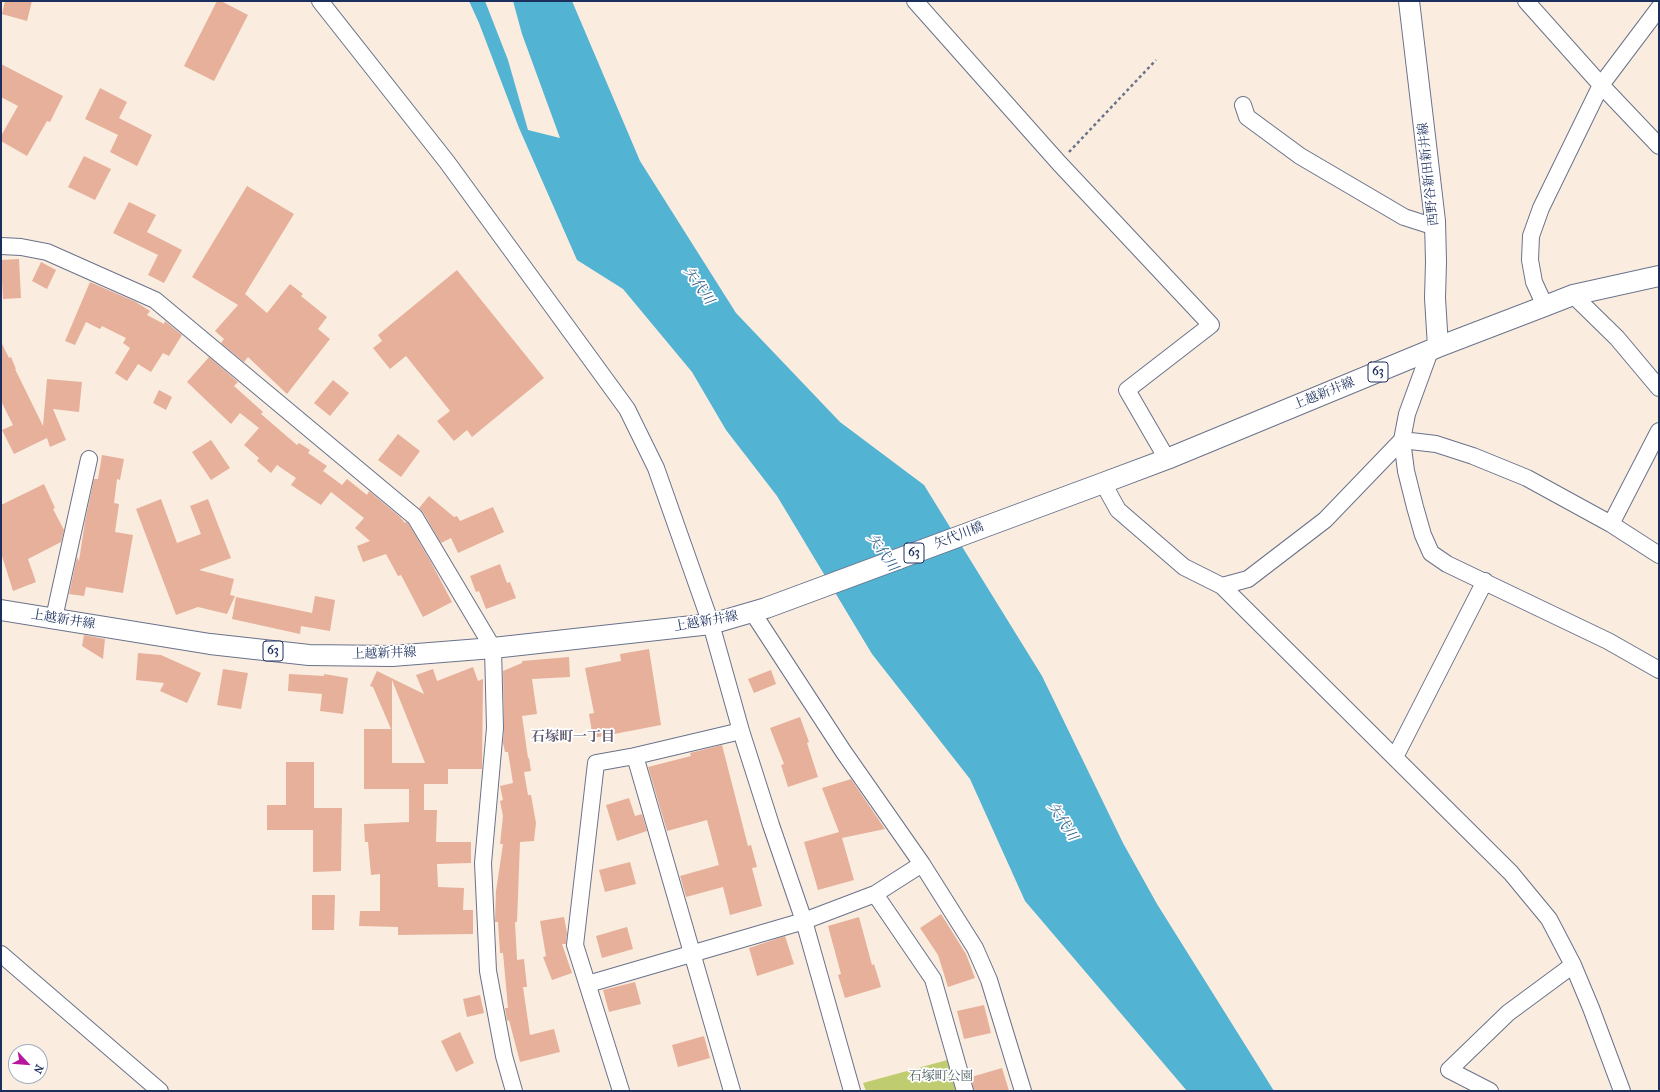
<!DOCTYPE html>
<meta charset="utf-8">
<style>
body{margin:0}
#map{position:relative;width:1660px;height:1092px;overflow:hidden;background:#faeddf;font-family:"IM FELL French Canon",serif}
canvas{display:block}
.frame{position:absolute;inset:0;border:2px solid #1b2f5e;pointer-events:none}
.north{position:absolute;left:8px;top:1044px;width:40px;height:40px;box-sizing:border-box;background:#fff;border:1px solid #a4acbf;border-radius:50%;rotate:116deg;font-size:11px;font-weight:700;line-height:16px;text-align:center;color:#1b2f5e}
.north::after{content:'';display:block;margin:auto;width:14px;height:18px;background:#b5179e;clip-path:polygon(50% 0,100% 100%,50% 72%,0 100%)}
</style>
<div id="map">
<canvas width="1660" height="1092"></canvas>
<div class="frame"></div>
<div class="north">N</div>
</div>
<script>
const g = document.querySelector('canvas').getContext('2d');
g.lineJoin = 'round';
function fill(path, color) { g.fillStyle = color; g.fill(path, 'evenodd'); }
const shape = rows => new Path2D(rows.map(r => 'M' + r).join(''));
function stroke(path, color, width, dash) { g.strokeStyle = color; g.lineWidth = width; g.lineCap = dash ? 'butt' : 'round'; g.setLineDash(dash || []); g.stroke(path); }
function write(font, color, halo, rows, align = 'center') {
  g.font = font + ' "IM FELL French Canon","Noto Serif JP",serif'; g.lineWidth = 3.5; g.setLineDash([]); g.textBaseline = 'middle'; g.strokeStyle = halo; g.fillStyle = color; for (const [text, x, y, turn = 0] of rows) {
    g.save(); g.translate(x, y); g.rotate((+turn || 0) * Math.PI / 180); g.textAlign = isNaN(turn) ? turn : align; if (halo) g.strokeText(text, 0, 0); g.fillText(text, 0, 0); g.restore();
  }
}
fill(shape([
 [951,1059,960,1091,866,1091,863,1083]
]), '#bfcd70');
fill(shape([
 [469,1,485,1,508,60,528,130,560,138,522,34,513,1,572,1,640,161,736,313,840,422,924,485,1042,676,1123,843,1157,904,1274,1091,1187,1091,1025,901,970,779,872,654,777,496,726,430,692,372,623,289,577,260,519,128,479,23]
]), '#53b3d2');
fill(shape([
 [5,1,32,1,27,21,2,14],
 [217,1,221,1,248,15,214,81,184,66],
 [1,64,63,96,50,122,47,121,27,156,1,141,1,136,18,106,1,97],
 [100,88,127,102,119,118,152,135,137,166,110,152,118,135,85,119],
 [84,156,111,169,95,200,68,187],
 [247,186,294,214,245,294,267,313,290,284,303,294,301,296,327,317,318,329,330,339,287,394,248,357,244,362,221,343,224,339,215,331,238,305,192,277],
 [129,202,156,215,147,232,182,250,164,283,148,275,158,255,113,233],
 [19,259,21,298,3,299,1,260],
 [41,262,56,270,47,289,32,281],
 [457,270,544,378,472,437,467,430,454,441,437,421,450,411,406,356,390,369,373,348,382,341,378,335],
 [90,282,136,302,150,311,147,315,164,324,165,321,182,335,169,356,163,353,151,372,138,364,127,381,115,373,130,348,123,343,126,338,102,326,100,329,86,322,75,345,65,341],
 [1,342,9,358,11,357,16,369,15,369,43,426,47,379,82,382,79,412,53,409,66,440,50,447,47,438,14,454,2,430,13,425,1,401],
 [209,357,238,382,234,386,263,412,261,414,297,445,299,443,310,450,308,453,327,466,323,471,342,485,347,479,367,495,369,491,400,517,405,523,406,522,408,523,432,564,452,602,423,617,401,575,398,576,386,554,363,562,357,546,370,541,355,528,364,518,331,492,321,505,291,485,296,478,277,465,271,473,257,461,259,458,244,445,259,428,240,413,231,424,187,382],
 [333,380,349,393,330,416,314,403],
 [159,390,172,397,166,410,153,403],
 [398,434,420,451,401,477,378,460],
 [211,440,230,468,211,480,192,452],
 [102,455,124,459,120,480,117,479,114,503,119,504,115,532,133,535,123,593,86,587,84,596,69,594,77,557,79,561,85,521,94,479,98,479],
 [44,484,55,508,53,509,64,530,61,542,28,559,36,582,13,591,1,553,1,505],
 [429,496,454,517,457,516,460,521,493,507,504,532,458,553,451,538,441,543,423,512,419,508],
 [161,499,177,543,201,534,190,506,208,499,231,558,199,570,234,579,230,595,235,596,227,614,198,607,176,615,136,509],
 [500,564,507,583,510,582,516,598,486,609,479,591,476,592,470,576],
 [315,596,335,600,330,631,301,626,300,634,232,619,236,597,312,613],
 [84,635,105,639,103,659,82,646],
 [649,649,661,725,593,738,589,714,594,713,585,668,621,661,620,654],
 [138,653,161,655,201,673,187,703,160,691,164,683,136,680],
 [569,657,570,677,532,679,537,714,522,716,528,758,529,758,531,771,524,772,528,795,531,795,536,823,534,841,520,842,517,922,515,922,517,960,524,959,527,987,523,987,530,1035,554,1029,560,1052,520,1062,509,1020,507,1021,505,1008,508,1008,503,953,500,953,498,922,495,922,496,891,503,844,500,844,503,816,500,801,503,800,500,786,513,783,508,752,505,752,503,743,504,728,503,671,522,663,522,661],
 [473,667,478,681,483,679,482,769,448,769,448,784,424,784,424,810,437,810,436,842,471,842,471,863,437,864,438,887,464,888,463,910,473,910,473,934,398,935,398,927,359,926,360,911,380,911,380,874,371,875,368,842,365,842,364,824,409,822,409,789,364,789,364,729,391,729,373,687,370,686,377,671,424,694,416,675,433,669,437,681],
 [392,680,425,763,392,763],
 [223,669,248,673,241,709,217,705],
 [771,670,776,684,754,693,748,679],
 [289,674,324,676,324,674,348,678,343,714,320,711,322,694,288,691],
 [800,717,809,742,807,743,818,777,788,787,781,765,784,764,770,728],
 [722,745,748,846,751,845,757,867,752,868,762,906,730,915,723,887,686,897,680,876,719,865,707,820,667,831,648,767,691,756,690,753],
 [286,762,314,762,314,808,342,808,341,871,313,872,313,830,267,830,267,805,286,805],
 [851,779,885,829,842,838,854,880,818,890,804,842,839,832,822,788],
 [629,798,635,816,642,814,647,831,617,841,606,805],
 [630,862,636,884,605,892,599,870],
 [312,895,335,895,334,930,312,930],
 [941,914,966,954,975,978,948,987,938,955,920,928],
 [564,917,567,933,566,944,562,944,572,973,552,980,543,957,546,956,540,921],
 [859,917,872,965,874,964,881,987,845,998,838,975,841,974,828,926],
 [627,927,633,949,602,958,596,936],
 [785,936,794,964,757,976,749,948],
 [635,982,641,1004,609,1012,603,990],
 [480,995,484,1013,467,1017,463,999],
 [984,1005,991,1033,964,1039,957,1011],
 [460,1032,474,1063,456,1072,441,1041],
 [704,1036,710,1058,678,1067,672,1045],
 [1002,1068,1009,1091,974,1091,971,1077]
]), '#e6b09b');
const minor = shape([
 [320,1,447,162,627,409,656,468,711,624,741,731,771,825,804,921,852,1091],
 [915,1,1059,163,1211,325,1127,390,1167,459],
 [1526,1,1601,85,1659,146],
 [1243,105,1247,117,1300,156,1404,217,1435,227],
 [1,246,21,247,47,252,155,300,415,517,493,648,495,728,483,863,488,971,504,1056,514,1091],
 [1573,295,1617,338,1659,388],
 [1545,306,1534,282,1530,260,1531,236,1541,208,1601,85,1659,8],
 [1430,351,1407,414,1402,440,1406,471,1415,507,1423,535,1431,553,1447,564,1608,641,1659,670],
 [1402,440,1436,444,1473,456,1527,478,1611,524,1659,555],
 [1103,483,1118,510,1184,567,1222,586,1511,873,1549,919,1573,965,1591,1008,1622,1091],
 [1611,524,1659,431],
 [1222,586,1248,579,1325,520,1402,440],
 [753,613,843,751,922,864,975,948,989,980,1023,1091],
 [54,618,89,459],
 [635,756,732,1091],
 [1395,757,1485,581],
 [875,894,933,979,965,1091],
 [1,954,160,1091],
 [588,984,804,921,875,894,922,864],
 [621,1091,575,945,596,763,635,756,741,731],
 [1490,1091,1449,1070,1508,1013,1573,965]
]);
const major = shape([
 [1409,1,1435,221,1436,262,1435,298,1438,347],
 [1,610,210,644,309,655,392,656,493,648,711,624,766,608,1103,483,1167,459,1438,347,1545,306,1573,295,1659,276]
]);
stroke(minor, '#69728b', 18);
stroke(major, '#69728b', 22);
stroke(shape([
 [1069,152,1156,60]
]), '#69728b', 2.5, [3, 3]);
stroke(minor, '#fff', 16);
stroke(major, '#fff', 20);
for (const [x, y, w] of [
 [1378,372,20],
 [914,553,20],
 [273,651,20]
]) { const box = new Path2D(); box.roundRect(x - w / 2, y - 10, w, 20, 3); g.fillStyle = '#fff'; g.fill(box); stroke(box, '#1b2f5e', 1); }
write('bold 12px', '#1b2f5e', null, [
 ["63",1378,372],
 ["63",914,553],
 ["63",273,651]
]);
write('13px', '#1b2f5e', '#fff', [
 ["西野谷新田新井線",1429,174,-96],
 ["上越新井線",1324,394,-22],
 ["矢代川橋",959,536,-21],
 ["上越新井線",63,620,9],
 ["上越新井線",706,622,-10],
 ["上越新井線",384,654,-2]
]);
write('13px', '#4c5e63', '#fff', [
 ["石塚町公園",941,1077]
]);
write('italic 14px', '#2f5d87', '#fff', [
 ["矢代川",698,286,55],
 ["矢代川",882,553,55],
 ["矢代川",1062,822,57]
]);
write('bold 14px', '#625c73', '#fff', [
 ["石塚町一丁目",573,738]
]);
</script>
